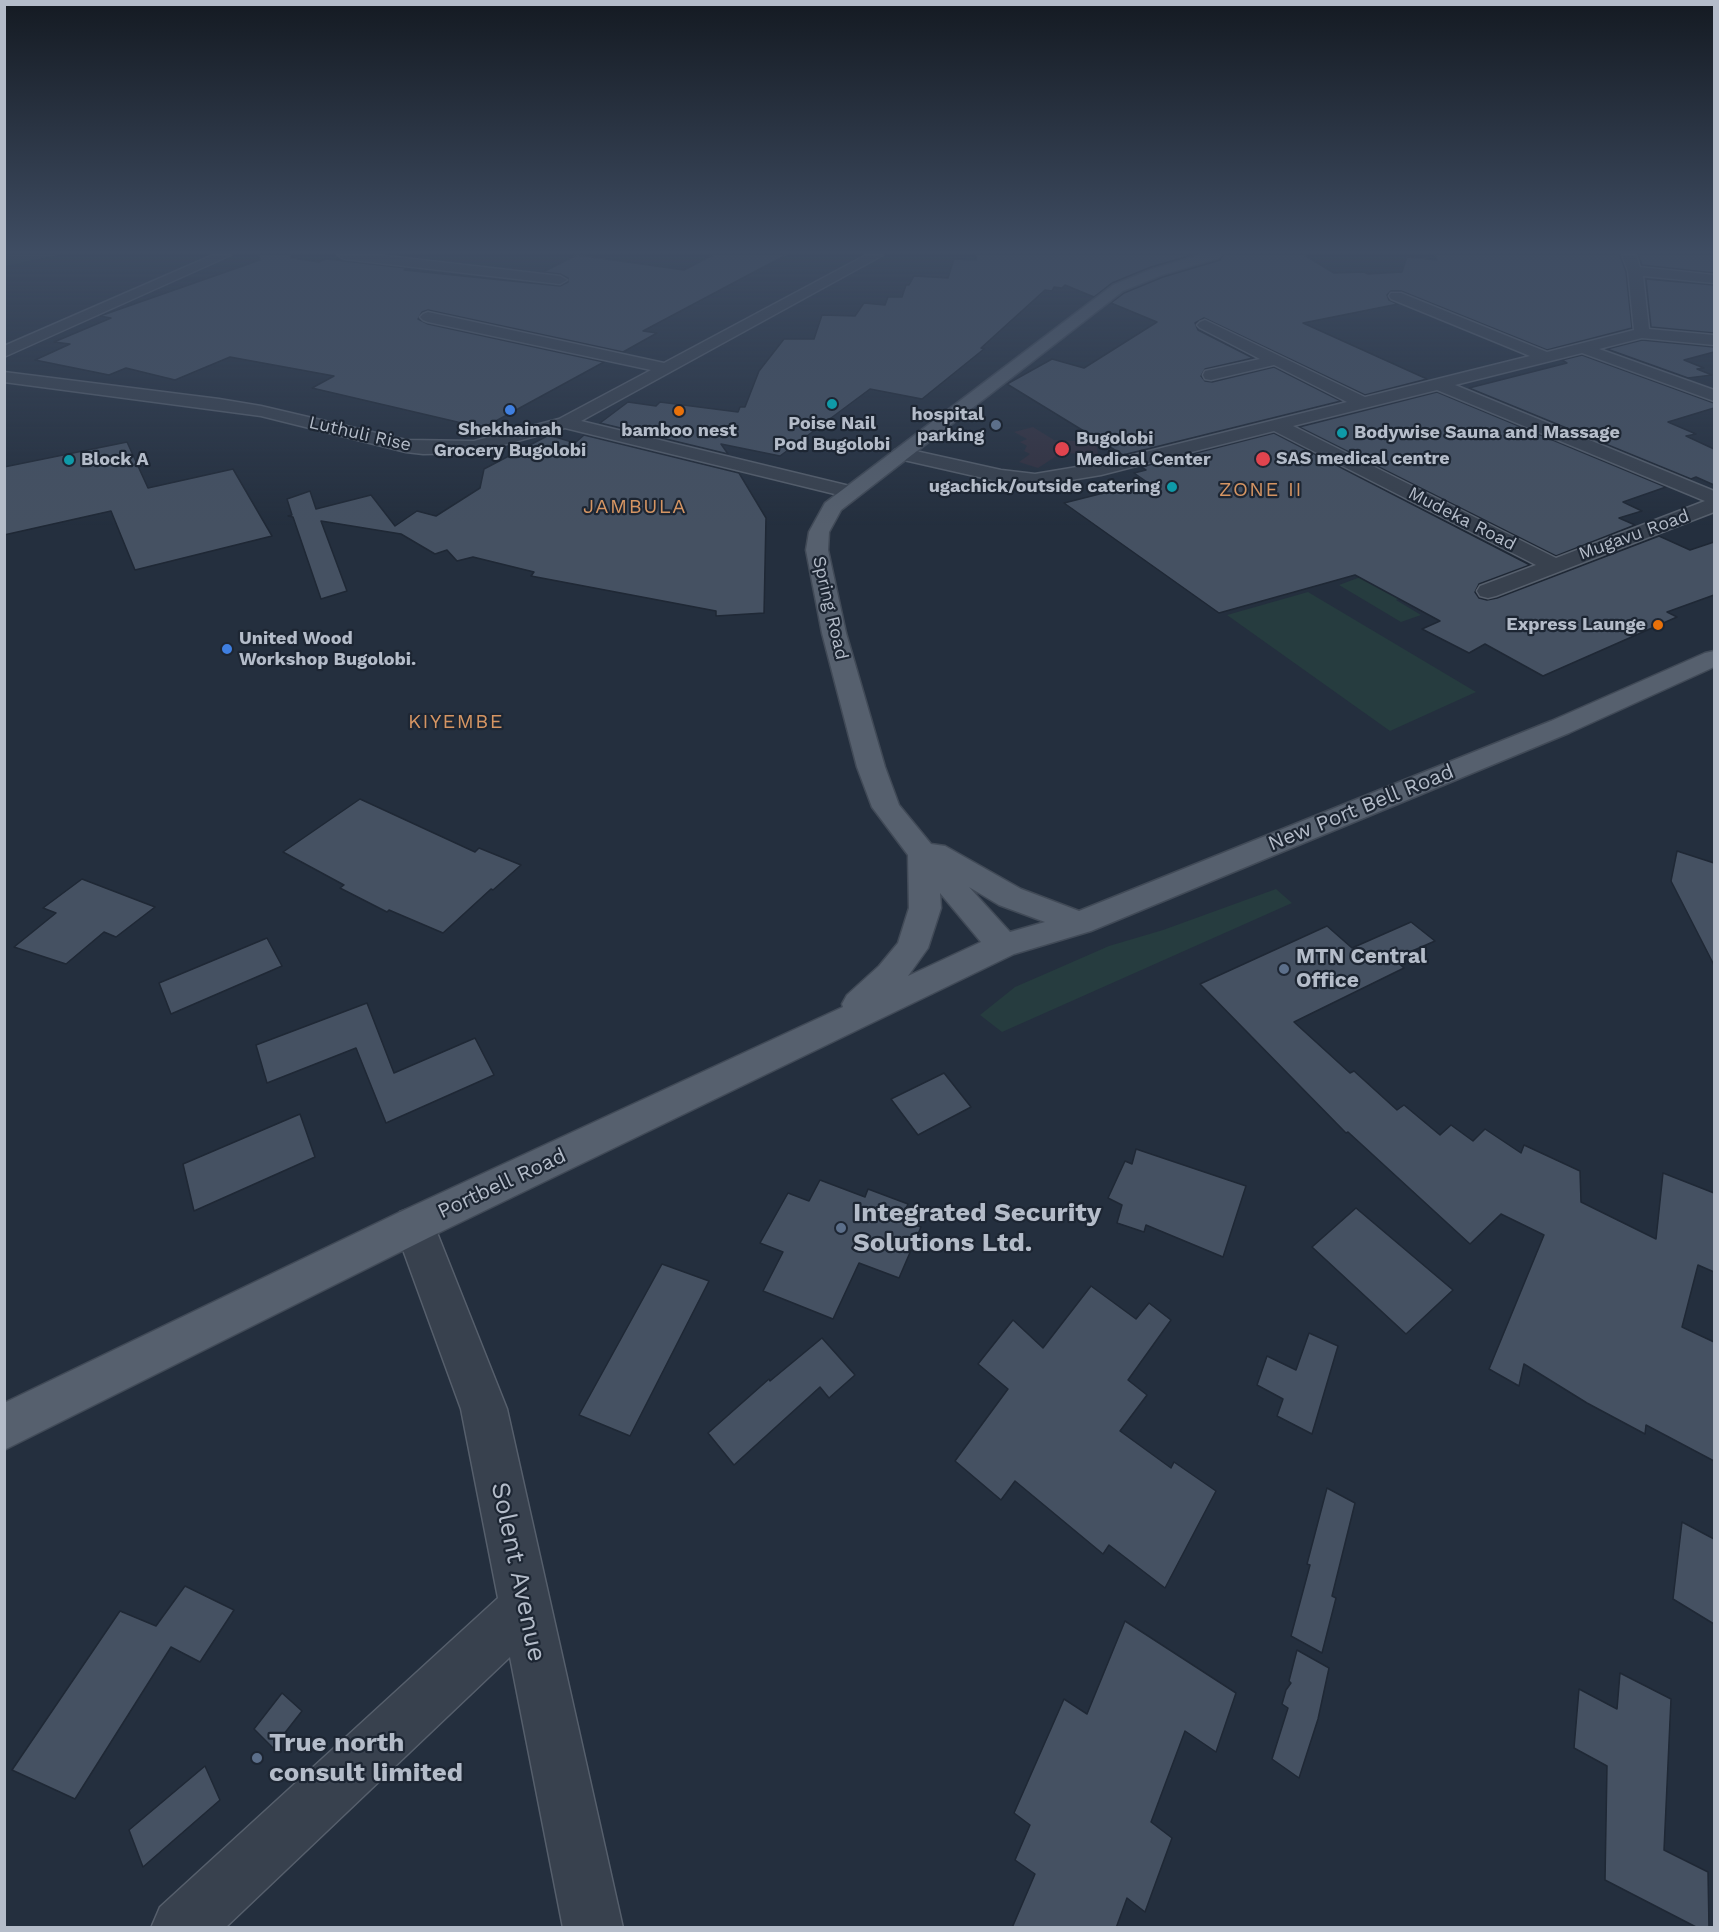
<!DOCTYPE html>
<style>
body{margin:0}
#map{position:relative;width:1719px;height:1932px;overflow:hidden;background:#242f3e;font-family:"Work Sans",sans-serif}
canvas{display:block}
.frame{position:absolute;inset:0;border:6px solid #b4bcc9;pointer-events:none}
</style>
<div id="map">
<canvas width="1719" height="1932"></canvas>
<div class="frame"></div>
</div>
<script>
const g = document.querySelector('canvas').getContext('2d');
g.lineJoin = 'round';
function fill(path, color) { g.fillStyle = color; g.fill(path, 'evenodd'); }
const shape = rows => new Path2D(rows.map(r => 'M' + r).join(''));
function stroke(path, color, width, dash) { g.strokeStyle = color; g.lineWidth = width; g.lineCap = dash ? 'butt' : 'round'; g.setLineDash(dash || []); g.stroke(path); }
function write(font, color, halo, rows, align = 'center') {
  g.font = font + ' "Work Sans",sans-serif'; g.lineWidth = 4.5; g.setLineDash([]); g.textBaseline = 'middle'; g.strokeStyle = halo; g.fillStyle = color; for (const [text, x, y, turn = 0] of rows) {
    g.save(); g.translate(x, y); g.rotate((+turn || 0) * Math.PI / 180); g.textAlign = isNaN(turn) ? turn : align; if (halo) g.strokeText(text, 0, 0); g.fillText(text, 0, 0); g.restore();
  }
}
fill(shape([
 [1033,427,1054,440,1096,442,1098,454,1061,453,1038,468,1019,462,1030,454,1024,451,1027,446,1020,442,1027,439,1014,432]
]), '#32303f');
fill(shape([
 [5,255,59,255,5,266],
 [1401,562,1440,582,1396,600,1421,615,1401,622,1339,585],
 [1308,592,1476,692,1390,731,1227,615],
 [1276,889,1292,903,1002,1032,980,1015,1015,987,1045,974,1109,946,1163,930]
]), '#263c3f');
const building = shape([
 [259,255,290,255,291,258,319,262,326,259,406,268,404,270,560,286,568,282,568,278,560,274,543,272,577,255,684,270,713,255,786,255,643,331,657,333,623,352,428,310,422,312,418,319,428,324,604,362,483,428,312,388,334,376,230,357,175,380,126,368,109,375,35,360,70,344,54,342,111,318,100,316,260,260,259,255],
 [977,255,1192,255,1151,267,1112,283,1094,297,1065,285,1062,288,1054,287,1052,291,1045,290,981,348,984,349,922,399,870,389,780,456,721,444,728,454,600,423,628,402,656,406,660,402,738,412,740,407,745,407,759,371,784,339,814,339,822,315,855,316,864,303,885,305,888,297,902,297,906,285,909,285,914,276,948,278,954,259,976,260,977,255],
 [1223,255,1304,255,1334,273,1364,272,1368,274,1402,272,1407,257,1437,260,1435,255,1620,255,1626,272,1632,328,1547,350,1401,291,1391,291,1387,295,1389,300,1398,304,1303,323,1427,379,1365,395,1204,318,1195,323,1198,330,1253,358,1205,369,1201,376,1205,381,1212,382,1274,367,1341,401,1123,455,1007,384,1052,359,1084,368,1157,322,1111,303,1124,293,1163,277,1220,260,1223,255],
 [1638,255,1714,255,1714,273,1642,265,1638,255],
 [1646,279,1714,285,1714,333,1651,327,1646,279],
 [1642,340,1714,347,1714,352,1684,360,1704,368,1697,369,1712,375,1688,378,1607,349,1642,340],
 [1582,355,1714,403,1714,408,1668,422,1696,434,1686,436,1714,449,1714,485,1696,477,1691,479,1469,388,1567,363,1562,360,1582,355],
 [1437,392,1666,487,1623,502,1642,511,1619,518,1635,525,1556,556,1299,427,1437,392],
 [1274,433,1530,565,1479,584,1475,592,1479,598,1487,600,1497,598,1659,536,1690,550,1714,542,1714,595,1667,612,1677,617,1543,676,1485,644,1469,653,1422,629,1440,621,1355,575,1219,613,1064,503,1147,482,1134,473,1146,470,1141,467,1274,433],
 [549,435,575,443,584,435,739,473,766,518,764,613,716,616,716,611,531,576,534,572,473,557,457,561,447,550,435,554,401,534,321,521,347,591,321,599,293,517,288,516,292,515,287,499,310,491,316,509,371,495,395,526,417,511,436,516,480,488,484,469,549,435],
 [127,442,148,488,233,469,272,536,135,570,111,511,4,535,4,467,127,442],
 [360,799,475,852,479,848,521,865,493,890,491,889,443,933,389,910,387,912,340,888,344,885,283,852,360,799],
 [1677,851,1714,863,1714,965,1671,881,1677,851],
 [82,879,155,907,116,937,104,932,66,964,14,947,56,913,43,908,82,879],
 [1411,922,1435,941,1394,959,1404,968,1294,1022,1350,1073,1354,1071,1397,1110,1404,1105,1440,1135,1451,1125,1473,1141,1485,1129,1521,1153,1524,1145,1580,1171,1581,1202,1656,1239,1663,1173,1714,1193,1714,1272,1698,1265,1682,1327,1714,1342,1714,1461,1646,1425,1645,1434,1587,1403,1524,1364,1519,1386,1489,1369,1544,1235,1501,1214,1470,1244,1348,1132,1346,1133,1200,984,1327,926,1352,948,1411,922],
 [267,938,282,966,171,1014,159,983,267,938],
 [367,1003,394,1073,475,1038,494,1075,386,1123,356,1048,267,1083,256,1045,367,1003],
 [944,1073,971,1107,918,1135,891,1099,944,1073],
 [300,1114,315,1157,194,1211,183,1164,300,1114],
 [1136,1149,1246,1186,1223,1257,1146,1225,1144,1232,1117,1223,1122,1205,1108,1198,1125,1161,1132,1164,1136,1149],
 [820,1180,865,1197,868,1189,908,1204,901,1220,921,1227,899,1278,859,1263,833,1319,763,1291,783,1252,760,1243,788,1193,809,1201,820,1180],
 [1356,1208,1453,1290,1406,1334,1312,1247,1356,1208],
 [662,1264,709,1281,630,1436,579,1415,662,1264],
 [1091,1286,1136,1319,1149,1303,1171,1320,1128,1380,1147,1395,1120,1431,1171,1468,1174,1462,1216,1491,1165,1588,1109,1545,1103,1554,1015,1481,1001,1500,955,1461,1008,1389,978,1364,1013,1320,1043,1348,1091,1286],
 [1309,1333,1338,1346,1312,1434,1277,1416,1283,1399,1257,1385,1267,1356,1296,1370,1309,1333],
 [822,1338,855,1375,829,1398,820,1387,734,1465,708,1433,769,1379,770,1381,822,1338],
 [1327,1488,1355,1503,1332,1596,1336,1598,1322,1653,1291,1636,1310,1565,1307,1564,1327,1488],
 [1682,1522,1714,1539,1714,1624,1673,1599,1682,1522],
 [185,1586,234,1610,200,1662,171,1647,75,1799,12,1770,120,1611,156,1626,185,1586],
 [1125,1621,1236,1693,1216,1752,1185,1731,1151,1822,1172,1838,1145,1912,1127,1898,1116,1928,1012,1928,1035,1874,1015,1860,1030,1825,1014,1813,1064,1699,1087,1714,1125,1621],
 [1297,1650,1329,1668,1318,1719,1299,1778,1272,1759,1288,1708,1282,1704,1286,1690,1291,1683,1289,1681,1297,1650],
 [1620,1673,1671,1699,1664,1850,1708,1872,1709,1928,1698,1928,1605,1880,1607,1766,1574,1748,1579,1689,1617,1709,1620,1673],
 [282,1693,302,1711,273,1748,254,1729,282,1693],
 [205,1766,220,1800,143,1867,129,1830,205,1766]
]);
fill(building, '#455162');
stroke(building, '#1f2835', 1.5);
const minor = shape([
 [213,255,231,255,4,357,4,346,213,255],
 [337,255,379,255,560,276,567,280,560,284,344,259,337,255],
 [866,255,883,255,581,421,858,488,861,492,858,496,851,498,565,428,474,453,423,454,406,452,261,416,4,382,4,372,219,399,261,406,406,440,474,441,559,419,651,370,428,322,423,320,420,317,423,314,428,312,664,363,866,255],
 [1622,255,1636,255,1640,267,1714,275,1714,283,1643,276,1649,329,1714,335,1714,345,1642,338,1599,349,1714,390,1714,401,1582,353,1455,385,1714,491,1714,512,1496,596,1488,598,1480,596,1477,591,1480,586,1536,565,1274,431,1101,475,1035,486,1001,482,895,458,893,454,895,450,902,448,1001,470,1035,474,1101,463,1347,402,1274,365,1211,380,1205,379,1203,375,1205,371,1260,359,1200,328,1197,325,1200,322,1205,320,1365,397,1530,356,1391,299,1389,296,1391,293,1401,293,1547,352,1634,330,1628,271,1622,255],
 [1437,390,1705,501,1556,558,1293,426,1437,390],
 [414,1207,428,1212,434,1225,507,1409,623,1928,563,1928,510,1657,225,1928,151,1928,160,1907,498,1598,461,1409,394,1225,400,1212,414,1207]
]);
const major = shape([
 [1200,255,1221,255,1219,258,1162,275,1123,291,841,510,829,532,828,550,846,633,885,767,899,805,931,844,945,846,1021,889,1079,911,1551,721,1705,653,1714,651,1714,667,1569,733,1091,931,1014,954,428,1238,4,1450,4,1403,400,1212,843,1007,842,1004,847,995,879,966,898,943,909,908,908,855,872,807,857,767,822,633,806,550,809,532,825,503,1113,285,1152,269,1200,255],
 [969,887,999,905,1045,922,1010,932,969,887],
 [940,893,981,942,908,976,928,948,941,908,940,893]
]);
stroke(minor, '#565f6c', 3);
stroke(major, '#414a57', 3);
fill(minor, '#38414e');
fill(major, '#56606e');
const sky = g.createLinearGradient(0, 0, 0, 526);
sky.addColorStop(0, '#141a22');
sky.addColorStop(0.48, '#3f4d63');
sky.addColorStop(1, '#3f4d6300');
g.fillStyle = sky;
g.fillRect(0, 0, 1719, 526);
for (const [x, y, r, color] of [
 [832,404,6,"#0f9aa8"],
 [510,410,6,"#3f7fe0"],
 [679,411,6,"#e8710a"],
 [996,425,6,"#5c6f8a"],
 [1342,433,6,"#0f9aa8"],
 [1062,449,8,"#e0444e"],
 [1263,459,8,"#e0444e"],
 [69,460,6,"#0f9aa8"],
 [1172,487,6,"#0f9aa8"],
 [1658,625,6,"#e8710a"],
 [227,649,6,"#3f7fe0"],
 [1284,969,6,"#5c6f8a"],
 [841,1228,6,"#5c6f8a"],
 [257,1758,6,"#5c6f8a"]
]) { const dot = new Path2D(); dot.arc(x, y, r, 0, 2 * Math.PI); g.fillStyle = color; g.fill(dot); stroke(dot, '#1d2633', 2); }
write('bold 18px', '#b4bcc9', '#1d2633', [
 ["hospital",984,415,"right"],
 ["parking",984,436,"right"],
 ["Poise Nail",832,424,"center"],
 ["Pod Bugolobi",832,445,"center"],
 ["Shekhainah",510,430,"center"],
 ["Grocery Bugolobi",510,451,"center"],
 ["bamboo nest",679,431,"center"],
 ["Bodywise Sauna and Massage",1354,433],
 ["Bugolobi",1076,439],
 ["Medical Center",1076,460],
 ["SAS medical centre",1276,459],
 ["Block A",81,460],
 ["ugachick/outside catering",1160,487,"right"],
 ["Express Launge",1646,625,"right"],
 ["United Wood",239,639],
 ["Workshop Bugolobi.",239,660]
], 'left');
write('18px', '#b4bcc9', '#1d2633', [
 ["Luthuli Rise",360,434,13],
 ["Mudeka Road",1462,519,27],
 ["Mugavu Road",1634,535,-20],
 ["Spring Road",830,608,77]
]);
g.letterSpacing = '1.5px';
write('20px', '#d59563', '#1d2633', [
 ["ZONE II",1261,490],
 ["JAMBULA",635,507],
 ["KIYEMBE",456,722]
]);
g.letterSpacing = '0px';
write('21px', '#b4bcc9', '#1d2633', [
 ["New Port Bell Road",1361,808,-22],
 ["Portbell Road",502,1184,-25]
]);
write('bold 21px', '#b4bcc9', '#1d2633', [
 ["MTN Central",1296,957],
 ["Office",1296,981]
], 'left');
write('bold 26px', '#b4bcc9', '#1d2633', [
 ["Integrated Security",853,1213],
 ["Solutions Ltd.",853,1243],
 ["True north",269,1743],
 ["consult limited",269,1773]
], 'left');
write('26px', '#b4bcc9', '#1d2633', [
 ["Solent Avenue",518,1572,78]
]);
</script>
